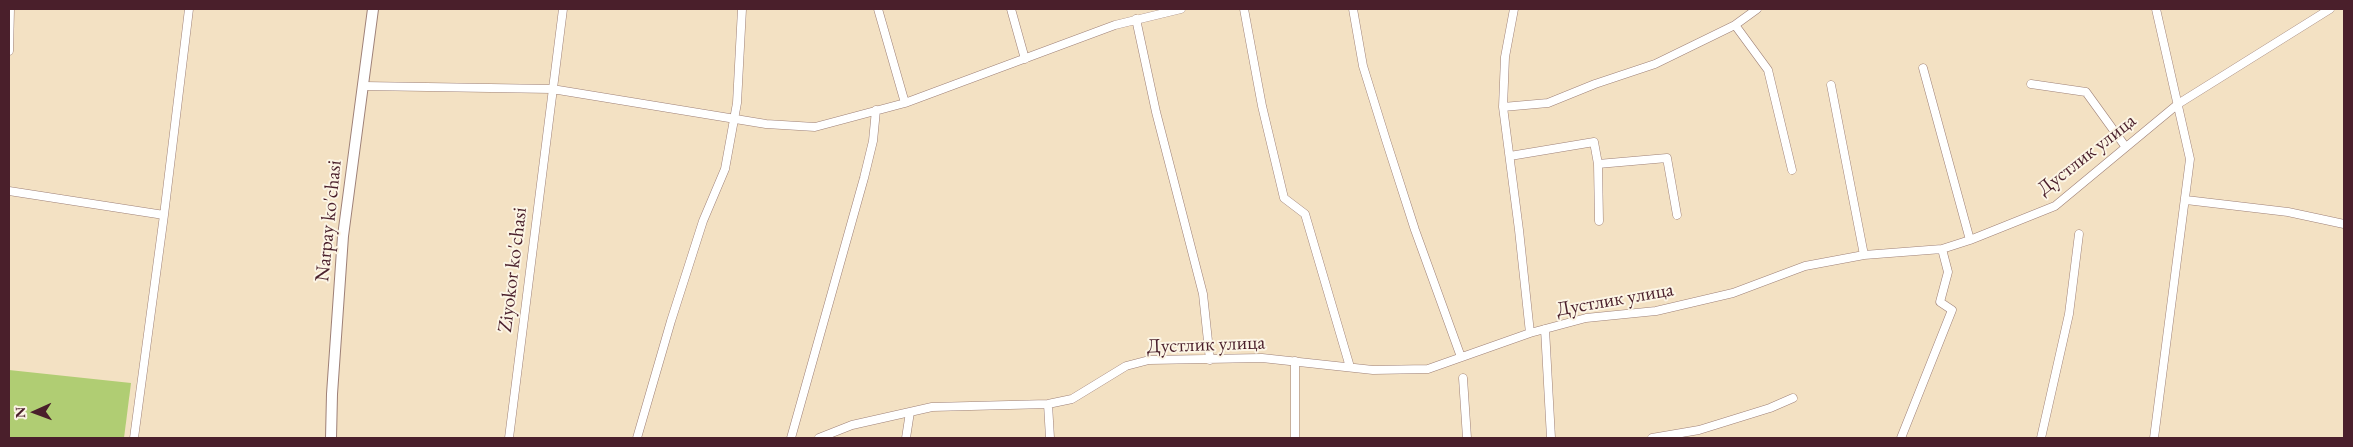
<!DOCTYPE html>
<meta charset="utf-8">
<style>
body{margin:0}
#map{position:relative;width:2353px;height:447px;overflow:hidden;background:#f3e1c3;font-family:"EB Garamond",serif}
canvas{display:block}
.frame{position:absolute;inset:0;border:10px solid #4a1f2b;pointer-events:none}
.north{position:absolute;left:10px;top:387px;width:50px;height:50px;-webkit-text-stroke:4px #fcf5e5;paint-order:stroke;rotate:268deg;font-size:14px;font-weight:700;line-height:20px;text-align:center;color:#4a1f2b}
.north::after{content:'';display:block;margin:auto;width:18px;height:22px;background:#4a1f2b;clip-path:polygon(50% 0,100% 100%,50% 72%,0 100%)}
</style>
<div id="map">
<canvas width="2353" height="447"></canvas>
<div class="frame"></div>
<div class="north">N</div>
</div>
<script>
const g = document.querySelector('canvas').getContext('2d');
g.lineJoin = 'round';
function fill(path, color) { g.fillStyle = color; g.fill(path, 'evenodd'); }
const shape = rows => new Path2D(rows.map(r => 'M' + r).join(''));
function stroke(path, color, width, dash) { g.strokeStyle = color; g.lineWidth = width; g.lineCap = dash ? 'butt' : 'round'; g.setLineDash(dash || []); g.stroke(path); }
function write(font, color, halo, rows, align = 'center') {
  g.font = font + ' "EB Garamond",serif'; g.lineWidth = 4; g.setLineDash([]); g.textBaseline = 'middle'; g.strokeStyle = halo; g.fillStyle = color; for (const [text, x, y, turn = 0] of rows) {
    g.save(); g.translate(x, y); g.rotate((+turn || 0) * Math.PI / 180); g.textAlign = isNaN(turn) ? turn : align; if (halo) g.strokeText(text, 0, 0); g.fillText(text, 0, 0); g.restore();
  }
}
fill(shape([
 [9,370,131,383,124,438,9,438]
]), '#b0cd73');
const street = shape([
 [878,9,905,103],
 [1011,9,1025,59],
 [1244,9,1262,106,1284,198,1305,214,1350,367],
 [1353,9,1363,66,1386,140,1415,230,1461,357],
 [1514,9,1505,57,1503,107,1519,230,1530,333],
 [1136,19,1156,112,1203,294,1210,360],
 [1735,25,1768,70,1792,170],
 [9,51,10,9],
 [1923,68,1970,240],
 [2031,84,2086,92,2125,146],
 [1831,85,1864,255],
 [364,86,552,89,766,124,815,127,905,103,1115,25,1181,9],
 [1503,107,1548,103,1595,84,1655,64,1735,25,1757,9],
 [1510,156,1594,142,1598,164,1599,221],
 [1598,164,1667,158,1677,215],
 [9,191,164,215],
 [2186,200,2288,212,2344,224],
 [1545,329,1551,438],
 [1295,361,1295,438],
 [1463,378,1467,438],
 [1048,404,1050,438],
 [134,438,164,215,189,9],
 [509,438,563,9],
 [637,438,671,321,703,221,725,169,737,103,742,9],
 [791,438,864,178,873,141,876,110],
 [819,438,852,425,932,407,1048,404,1072,399,1126,366,1149,360,1262,358,1373,370,1428,369,1530,333,1586,318,1656,311,1733,293,1805,266,1864,255,1942,249,1970,240,2055,206,2178,104,2330,9],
 [906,438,910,412],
 [1652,438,1699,430,1770,408,1793,398],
 [1901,438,1952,310,1940,302,1948,272,1942,249],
 [2041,438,2069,314,2079,234],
 [2154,438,2190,159,2156,9]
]);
const secondary = shape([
 [331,438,332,394,343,236,373,9]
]);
stroke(street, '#9e8077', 9);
stroke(secondary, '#9e8077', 12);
stroke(street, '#fff', 8);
stroke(secondary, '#fff', 10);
write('20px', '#4a1f2b', '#fcf5e5', [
 ["Дустлик улица",2087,155,-38],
 ["Narpay ko'chasi",329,221,-84],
 ["Ziyokor ko'chasi",513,270,-83],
 ["Дустлик улица",1615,300,-10],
 ["Дустлик улица",1206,345,-2]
]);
</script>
